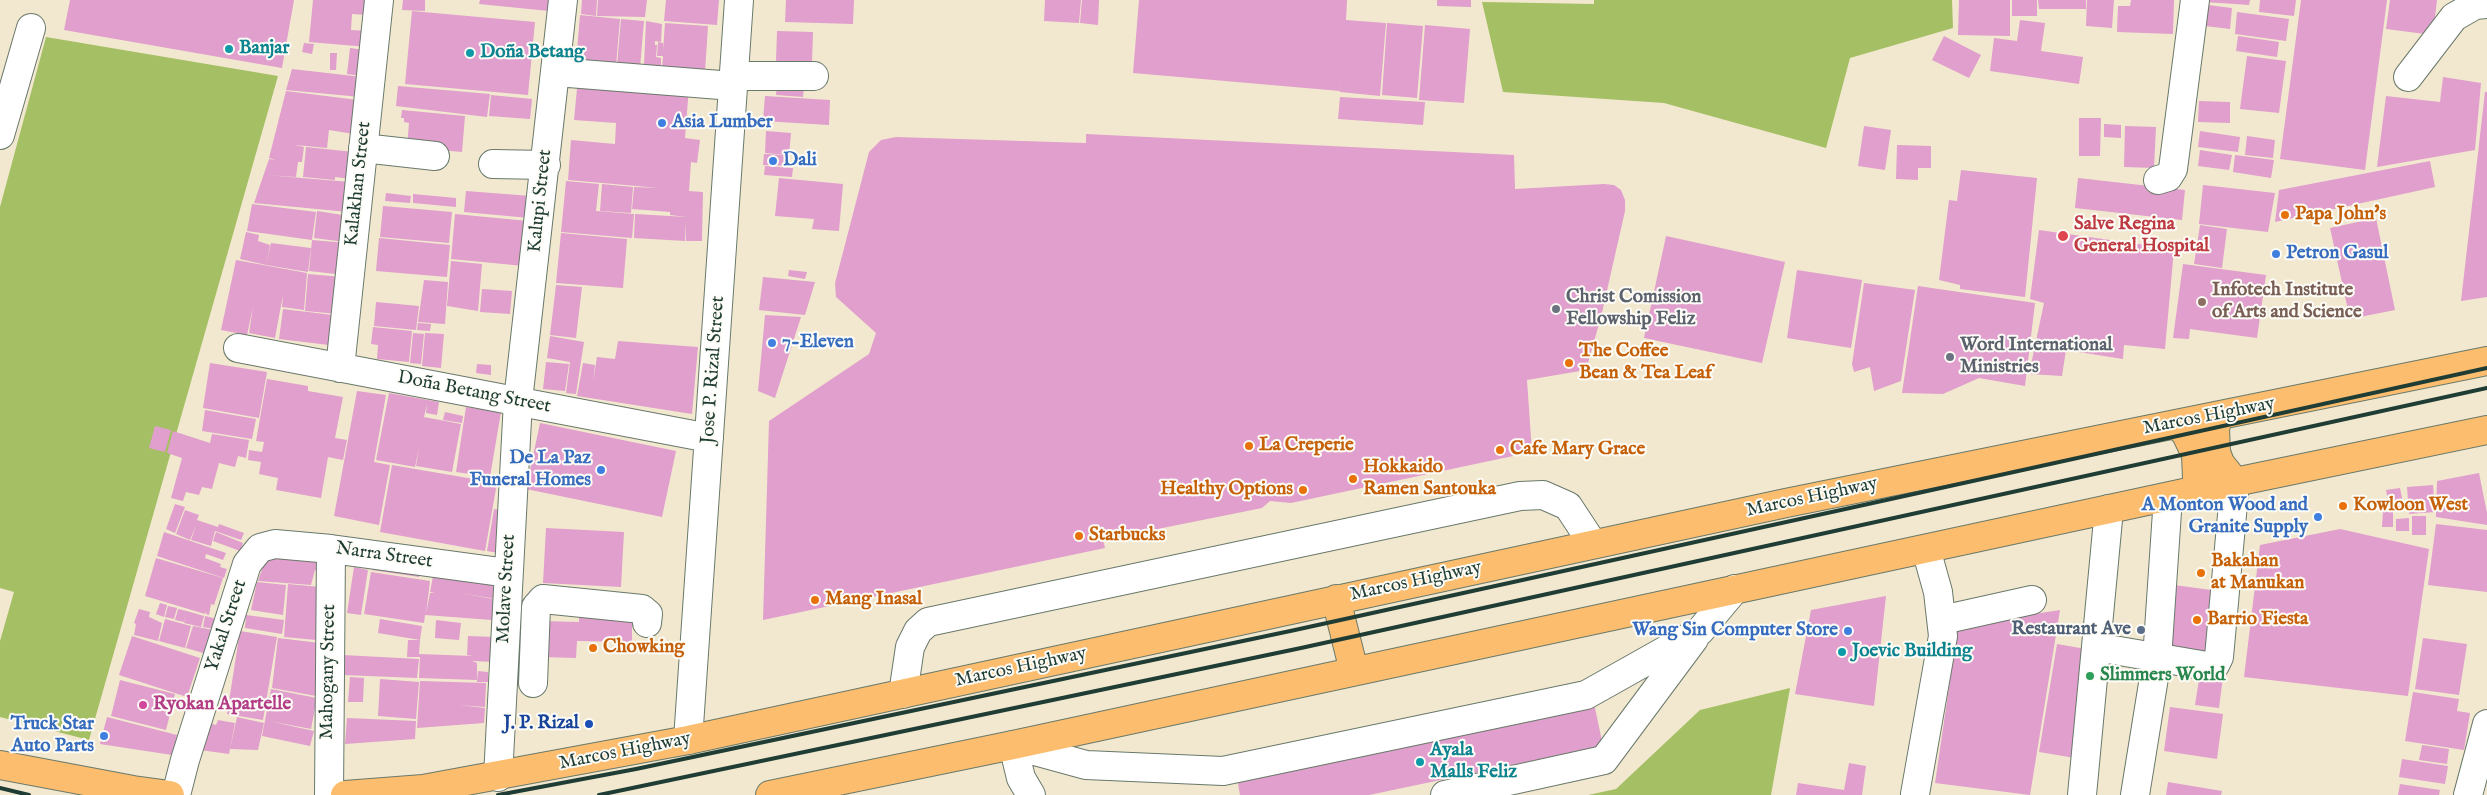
<!DOCTYPE html>
<meta charset="utf-8">
<style>
body{margin:0}
canvas{display:block;background:#f2e8cf}
</style>
<canvas width="2487" height="795"></canvas>
<script>
const g = document.querySelector('canvas').getContext('2d');
g.lineJoin = 'round';
function fill(path, color) { g.fillStyle = color; g.fill(path, 'evenodd'); }
const shape = rows => new Path2D(rows.map(r => 'M' + r).join(''));
function stroke(path, color, width, dash) { g.strokeStyle = color; g.lineWidth = width; g.lineCap = dash ? 'butt' : 'round'; g.setLineDash(dash || []); g.stroke(path); }
function write(font, color, halo, rows, align = 'center') {
  g.font = font + ' "IM FELL English",serif'; g.lineWidth = 4; g.setLineDash([]); g.textBaseline = 'middle'; g.strokeStyle = halo; g.fillStyle = color; for (const [text, x, y, turn = 0] of rows) {
    g.save(); g.translate(x, y); g.rotate((+turn || 0) * Math.PI / 180); g.textAlign = isNaN(turn) ? turn : align; if (halo) g.strokeText(text, 0, 0); g.fillText(text, 0, 0); g.restore();
  }
}
fill(shape([
 [1594,0,1952,0,1953,28,1850,58,1826,148,1664,103,1503,92,1482,2,1594,4],
 [46,37,278,76,89,740,0,717,0,641,14,592,0,588,0,207],
 [1790,688,1771,795,1588,795,1616,789,1700,710]
]), '#a5bf65');
fill(shape([
 [70,0,294,0,282,68,64,30],
 [313,0,369,0,367,15,352,14,351,30,369,31,368,47,309,42],
 [403,0,425,0,425,11,402,10],
 [480,0,550,0,549,11,479,4],
 [582,0,597,0,596,16,581,14],
 [598,0,647,0,645,17,597,16],
 [666,0,719,0,717,25,664,21],
 [786,0,854,0,853,24,785,22],
 [1045,0,1081,0,1079,23,1044,21],
 [1082,0,1099,0,1098,25,1080,23],
 [1139,0,1347,0,1346,20,1386,23,1380,96,1340,92,1342,68,1340,91,1133,73],
 [1437,0,1471,0,1471,7,1437,6],
 [1959,0,2010,0,2010,36,1958,35],
 [2012,0,2037,0,2037,16,2012,16],
 [2038,0,2086,0,2086,9,2039,9],
 [2087,0,2114,0,2112,28,2086,26],
 [2131,0,2174,0,2173,34,2117,32,2118,6,2130,6],
 [2205,0,2250,0,2249,5,2205,2],
 [2260,0,2296,0,2294,16,2259,12],
 [2301,0,2387,0,2365,170,2280,159],
 [2390,0,2437,0,2433,35,2386,29],
 [2208,5,2232,8,2230,29,2205,26],
 [412,11,535,22,528,95,405,84],
 [2237,12,2289,19,2286,41,2235,34],
 [580,15,620,19,616,66,576,62],
 [621,19,644,21,640,68,617,66],
 [2020,20,2045,23,2041,51,2083,57,2079,84,1990,71,1994,38,2017,41],
 [646,21,662,24,661,42,655,41,655,45,657,45,656,57,661,58,661,66,644,65],
 [665,23,708,26,705,72,662,69,663,56,657,56,658,42,663,43,663,51],
 [1387,23,1423,26,1417,98,1382,95],
 [1425,25,1470,29,1464,103,1419,100],
 [777,31,813,32,812,62,776,61],
 [1944,36,1981,55,1969,78,1932,60],
 [2238,36,2279,42,2277,57,2236,51],
 [304,43,314,44,312,54,302,52],
 [350,48,365,50,362,76,347,74],
 [330,53,337,53,336,70,330,70],
 [2247,56,2286,61,2279,113,2240,109],
 [292,69,362,77,360,97,286,90],
 [2443,77,2481,83,2475,150,2377,167,2386,96,2440,102],
 [578,78,689,87,685,138,700,140,697,163,691,162,689,191,703,192,702,241,686,241,686,222,685,241,634,238,635,214,687,217,670,215,670,212,632,209,634,187,659,188,568,180,571,140,615,144,616,123,574,120],
 [777,84,804,86,803,97,776,95],
 [398,86,490,94,487,117,396,106],
 [286,91,358,100,354,134,329,130,327,148,295,145,304,147,302,162,298,162,296,177,266,175,351,182,348,212,254,203,269,159,276,160,269,158],
 [2485,92,2487,92,2487,297,2461,301],
 [491,95,532,99,530,119,489,116],
 [765,96,830,100,829,125,763,121],
 [1340,97,1425,102,1423,125,1338,119],
 [2199,101,2230,102,2230,123,2198,122],
 [402,110,465,116,462,152,407,147,409,123,404,122,404,118,401,118],
 [2079,118,2101,118,2100,156,2079,156],
 [2104,124,2121,125,2121,138,2104,137],
 [1864,126,1891,130,1885,170,1858,166],
 [2125,126,2156,127,2154,168,2124,167],
 [766,131,791,133,789,155,765,153],
 [2200,131,2240,137,2238,152,2198,147],
 [1086,134,1514,155,1515,189,1604,184,1614,185,1621,190,1625,200,1625,211,1601,317,1586,370,1527,380,1532,452,1291,503,1270,501,1262,508,1103,540,1105,548,763,620,769,421,869,354,876,333,836,297,835,283,869,152,881,140,896,137,1086,143],
 [2247,136,2275,140,2273,158,2245,155],
 [1897,145,1931,146,1931,168,1918,168,1918,180,1896,179],
 [306,147,354,152,351,179,335,177,335,180,303,177],
 [2200,150,2232,155,2229,170,2198,166],
 [764,154,788,155,788,166,763,165],
 [2235,155,2274,160,2271,178,2233,172],
 [2430,161,2435,187,2275,222,2279,190],
 [765,166,793,168,792,177,764,175],
 [1961,170,2037,178,2025,297,1960,289,1960,285,1939,280,1949,200,1957,201],
 [779,178,843,184,839,231,812,229,814,219,775,216],
 [2078,178,2185,190,2182,220,2075,208],
 [566,181,599,184,596,211,634,214,632,238,561,232],
 [602,184,633,187,631,213,600,211],
 [2203,185,2275,193,2268,232,2199,224],
 [466,191,531,196,529,218,464,212],
 [386,193,411,196,410,203,385,201],
 [413,194,456,198,456,207,413,203],
 [252,204,316,212,312,240,247,231],
 [383,206,452,212,449,243,380,237],
 [317,211,349,216,345,242,314,238],
 [455,214,528,221,524,266,451,259],
 [2376,218,2395,310,2350,319,2330,228],
 [2200,225,2227,229,2222,268,2194,264],
 [2039,230,2174,249,2165,349,2124,345,2123,359,2066,350,2062,376,2029,374,2044,303,2030,299],
 [246,232,259,235,258,241,270,245,266,265,240,259],
 [561,233,627,239,623,288,556,283],
 [1666,236,1785,262,1762,363,1644,338],
 [379,238,450,245,447,277,376,271],
 [312,240,347,243,344,275,309,271],
 [271,243,311,248,308,272,266,265],
 [236,260,307,273,304,310,282,307,283,295,275,338,249,333,253,307,247,335,221,330],
 [451,261,482,264,478,311,447,306],
 [2183,264,2266,275,2257,338,2190,329,2189,339,2173,338],
 [789,270,807,272,805,279,788,276],
 [1797,270,1862,280,1851,348,1787,338],
 [308,274,342,277,338,314,305,311],
 [763,277,815,282,805,315,759,310],
 [424,280,448,282,445,324,418,322],
 [1864,283,1915,290,1901,381,1874,391,1870,367,1854,372,1852,364],
 [556,285,582,287,576,338,550,335],
 [1918,286,2035,303,2025,386,1979,378,1943,394,1902,393],
 [482,289,512,291,510,314,480,312],
 [376,302,419,306,416,330,374,326],
 [283,309,341,316,337,346,279,339],
 [765,315,801,317,775,398,758,391],
 [418,323,431,324,430,331,417,330],
 [373,327,412,331,409,362,377,359,378,345,371,344],
 [413,333,424,334,421,364,410,363],
 [425,333,444,334,441,368,422,366],
 [550,336,584,342,576,394,566,393,570,362,547,358],
 [618,341,698,347,692,414,577,396,583,363,595,365,593,382,597,357,615,359],
 [546,362,569,364,565,391,543,389],
 [210,363,267,372,259,418,203,408],
 [477,364,491,365,491,375,476,373],
 [267,379,308,386,308,391,343,397,335,438,347,440,343,460,328,457,321,498,276,490,278,478,259,474,261,462,248,460,249,450,262,452,264,442,256,441],
 [357,391,386,395,374,462,390,465,379,525,334,516],
 [389,393,439,402,437,415,426,413,427,404,424,417,461,424,452,472,416,466,419,448,415,467,376,460],
 [466,407,501,412,490,477,456,472],
 [205,410,256,419,252,439,202,431],
 [445,412,463,416,462,423,443,420],
 [540,423,676,451,662,517,526,489],
 [155,426,171,430,165,452,149,448],
 [173,431,210,443,212,434,249,440,246,458,238,456,235,467,219,463,212,489,202,487,199,495,186,492,183,501,171,498,182,458,167,453],
 [392,465,497,483,485,551,380,532],
 [2479,473,2487,513,2487,525,2436,517,2437,481],
 [2433,485,2435,512,2409,514,2407,487],
 [2400,488,2404,508,2390,511,2386,490],
 [175,504,185,507,175,533,166,529],
 [494,509,505,511,498,553,487,551],
 [185,510,199,515,197,520,218,527,219,524,244,533,241,540,215,531,211,546,191,540,196,525,190,540,176,534],
 [2383,511,2393,512,2393,527,2382,527],
 [2412,516,2426,516,2426,535,2412,535],
 [2409,518,2409,531,2396,531,2396,519],
 [2436,524,2487,530,2487,592,2428,585],
 [546,528,624,532,621,587,543,583],
 [2340,529,2429,549,2408,696,2244,677,2260,545],
 [164,532,226,553,223,560,206,554,205,558,221,564,220,567,227,569,224,578,157,556],
 [216,532,243,543,240,551,213,541],
 [267,555,326,556,324,573,315,570,311,585,258,581],
 [156,558,223,578,214,605,211,604,209,615,206,614,206,611,205,614,145,596],
 [373,562,420,566,419,577,372,570],
 [354,567,368,570,361,615,347,613],
 [434,571,499,578,496,599,455,592,493,599,492,620,425,615,424,623,364,614,371,572,430,581,426,614,430,593,435,593,430,592],
 [257,582,286,585,283,615,251,610],
 [288,584,320,587,316,640,284,637],
 [2174,585,2219,591,2209,662,2164,656],
 [1886,596,1874,706,1795,694,1811,610],
 [160,603,167,605,164,617,156,614],
 [168,606,177,608,174,619,165,617],
 [579,607,632,609,632,642,577,641,576,658,541,657,542,621,579,622],
 [139,609,150,612,149,617,162,623,158,641,134,635,136,624,134,623],
 [178,609,187,611,184,622,175,620],
 [2060,610,2030,795,1935,783,1958,626],
 [187,611,204,616,201,627,184,623],
 [246,615,284,620,282,634,245,628],
 [205,616,217,619,215,629,203,627],
 [165,619,191,626,185,648,159,641],
 [380,619,422,626,420,640,378,633],
 [436,620,461,623,459,640,435,638],
 [193,626,218,631,210,655,186,648],
 [240,631,277,637,263,720,227,714],
 [132,636,200,658,187,697,119,675],
 [468,636,495,637,495,662,472,661,477,663,477,680,419,678,420,657,407,657,408,640,420,640,419,654,473,656,467,655],
 [278,638,320,643,316,696,272,688],
 [2423,638,2467,644,2459,695,2415,689],
 [2057,644,2092,650,2075,758,2039,752],
 [343,655,419,659,417,678,343,675],
 [478,671,488,672,488,682,477,682],
 [2200,673,2223,677,2219,708,2195,705],
 [350,677,364,678,363,702,348,702],
 [380,679,419,682,416,719,378,716],
 [120,680,175,694,166,730,111,716],
 [420,681,486,683,485,707,459,705,485,708,484,723,417,728],
 [271,689,317,698,311,729,269,721,314,731,310,746,262,736],
 [2413,692,2459,699,2457,711,2470,713,2464,750,2405,741],
 [1594,703,1603,746,1369,795,1240,795,1237,778],
 [2170,707,2223,714,2217,759,2164,751],
 [107,717,177,735,172,755,100,744],
 [237,717,264,723,258,750,230,749],
 [347,718,416,721,415,739,345,744],
 [218,720,235,723,229,754,200,750,209,723,216,725],
 [2422,745,2449,749,2447,764,2419,760],
 [2402,759,2448,766,2445,784,2399,777],
 [1849,763,1866,766,1862,795,1796,795,1798,783,1844,790],
 [2168,782,2222,791,2221,795,2166,795],
 [2400,784,2440,790,2439,795,2398,795]
]), '#e09fcc');
const minor = shape([
 [556,72,733,86],
 [734,76,814,76],
 [2408,77,2454,17,2475,5,2487,4],
 [0,135,31,28],
 [363,148,435,156],
 [493,164,546,165],
 [2158,180,2168,177,2173,169,2195,0],
 [238,348,709,438],
 [340,368,379,0],
 [1942,620,2032,600],
 [2096,647,2207,666,2215,665,2219,657,2235,482],
 [533,683,536,607,543,599,642,609,648,614,647,623],
 [903,694,910,647,918,631,928,622,1520,496,1543,495,1568,506,1593,544],
 [688,740,739,0],
 [498,777,518,401,563,0],
 [1915,794,1943,636,1938,592,1926,549],
 [176,795,185,760,247,564,260,548,275,544,331,549,508,573],
 [329,795,331,549],
 [1031,795,1021,778,1013,745,1086,765,1223,771,1586,695,1700,631,1735,589],
 [1445,795,1604,760,1694,639],
 [2082,795,2109,509],
 [2135,795,2157,659,2168,497],
 [2468,795,2487,724]
]);
const major = shape([
 [2219,416,2215,428,2216,452,2220,463,2235,482],
 [2177,424,2186,434,2196,455,2197,479,2195,490],
 [1336,599,1354,671],
 [0,765,133,790,170,795],
 [345,795,423,789,688,740,1786,503,2487,361],
 [770,795,1013,745,2235,482,2487,430]
]);
stroke(minor, '#69796a', 30);
stroke(major, '#69796a', 30);
stroke(minor, '#fff', 28);
stroke(major, '#fcbd6f', 28);
stroke(shape([
 [0,788,29,795],
 [498,795,636,769,1295,630,2487,368],
 [599,795,1301,648,2487,388]
]), '#1f3d34', 4);
for (const [x, y, r, color] of [
 [229,49,5,"#0f9aa8"],
 [470,53,5,"#0f9aa8"],
 [662,123,5,"#3f7fe0"],
 [773,161,5,"#3f7fe0"],
 [2285,215,5,"#e8710a"],
 [2063,236,6,"#e0444e"],
 [2276,254,5,"#3f7fe0"],
 [2202,302,5,"#8d6e63"],
 [1556,309,5,"#6b7280"],
 [772,343,5,"#3f7fe0"],
 [1950,357,5,"#6b7280"],
 [1569,363,5,"#e8710a"],
 [1249,446,5,"#e8710a"],
 [1500,450,5,"#e8710a"],
 [601,470,5,"#3f7fe0"],
 [1353,479,5,"#e8710a"],
 [1303,490,5,"#e8710a"],
 [2343,506,5,"#e8710a"],
 [2318,517,5,"#3f7fe0"],
 [1079,536,5,"#e8710a"],
 [2201,573,5,"#e8710a"],
 [815,600,5,"#e8710a"],
 [2197,620,5,"#e8710a"],
 [2141,630,5,"#5c6f8a"],
 [1848,631,5,"#3f7fe0"],
 [593,648,5,"#e8710a"],
 [1842,652,5,"#0f9aa8"],
 [2090,676,5,"#2e9e5b"],
 [143,705,5,"#d1479c"],
 [589,724,5,"#1a4fb4"],
 [104,736,5,"#3f7fe0"],
 [1420,762,5,"#0f9aa8"]
]) { const dot = new Path2D(); dot.arc(x, y, r, 0, 2 * Math.PI); g.fillStyle = color; g.fill(dot); stroke(dot, '#fdfcf7', 2); }
write('bold 19px', '#0d838f', '#fdfcf7', [
 ["Banjar",239,49],
 ["Doña Betang",480,53],
 ["Joevic Building",1852,652],
 ["Ayala",1430,751],
 ["Malls Feliz",1430,773]
], 'left');
write('bold 19px', '#366cbe', '#fdfcf7', [
 ["Asia Lumber",672,123],
 ["Dali",783,161],
 ["Petron Gasul",2286,254],
 ["7-Eleven",782,343],
 ["De La Paz",591,459,"right"],
 ["Funeral Homes",591,481,"right"],
 ["A Monton Wood and",2308,506,"right"],
 ["Granite Supply",2308,528,"right"],
 ["Wang Sin Computer Store",1838,631,"right"],
 ["Truck Star",94,725,"right"],
 ["Auto Parts",94,747,"right"]
], 'left');
write('19px', '#1f3d34', '#fdfcf7', [
 ["Kalakhan Street",359,184,-84],
 ["Kalupi Street",541,201,-84],
 ["Jose P. Rizal Street",714,370,-86],
 ["Doña Betang Street",474,393,11],
 ["Marcos Highway",2209,417,-11],
 ["Marcos Highway",1812,498,-12],
 ["Narra Street",384,556,8],
 ["Marcos Highway",1416,582,-12],
 ["Molave Street",507,589,-87],
 ["Yakal Street",227,626,-72],
 ["Marcos Highway",1021,668,-12],
 ["Mahogany Street",329,672,-89],
 ["Marcos Highway",625,752,-11]
]);
write('bold 19px', '#c56008', '#fdfcf7', [
 ["Papa John's",2295,215],
 ["The Coffee",1579,352],
 ["Bean & Tea Leaf",1579,374],
 ["La Creperie",1259,446],
 ["Cafe Mary Grace",1510,450],
 ["Hokkaido",1363,468],
 ["Ramen Santouka",1363,490],
 ["Healthy Options",1293,490,"right"],
 ["Kowloon West",2353,506],
 ["Starbucks",1089,536],
 ["Bakahan",2211,562],
 ["at Manukan",2211,584],
 ["Mang Inasal",825,600],
 ["Barrio Fiesta",2207,620],
 ["Chowking",603,648]
], 'left');
write('bold 19px', '#be3a42', '#fdfcf7', [
 ["Salve Regina",2074,225],
 ["General Hospital",2074,247]
], 'left');
write('bold 19px', '#785e54', '#fdfcf7', [
 ["Infotech Institute",2212,291],
 ["of Arts and Science",2212,313]
], 'left');
write('bold 19px', '#5b616d', '#fdfcf7', [
 ["Christ Comission",1566,298],
 ["Fellowship Feliz",1566,320],
 ["Word International",1960,346],
 ["Ministries",1960,368]
], 'left');
write('bold 19px', '#4e5e75', '#fdfcf7', [
 ["Restaurant Ave",2131,630]
], 'right');
write('bold 19px', '#27864d', '#fdfcf7', [
 ["Slimmers World",2100,676]
], 'left');
write('bold 19px', '#b23c85', '#fdfcf7', [
 ["Ryokan Apartelle",153,705]
], 'left');
write('bold 19px', '#164399', '#fdfcf7', [
 ["J. P. Rizal",579,724]
], 'right');
</script>
